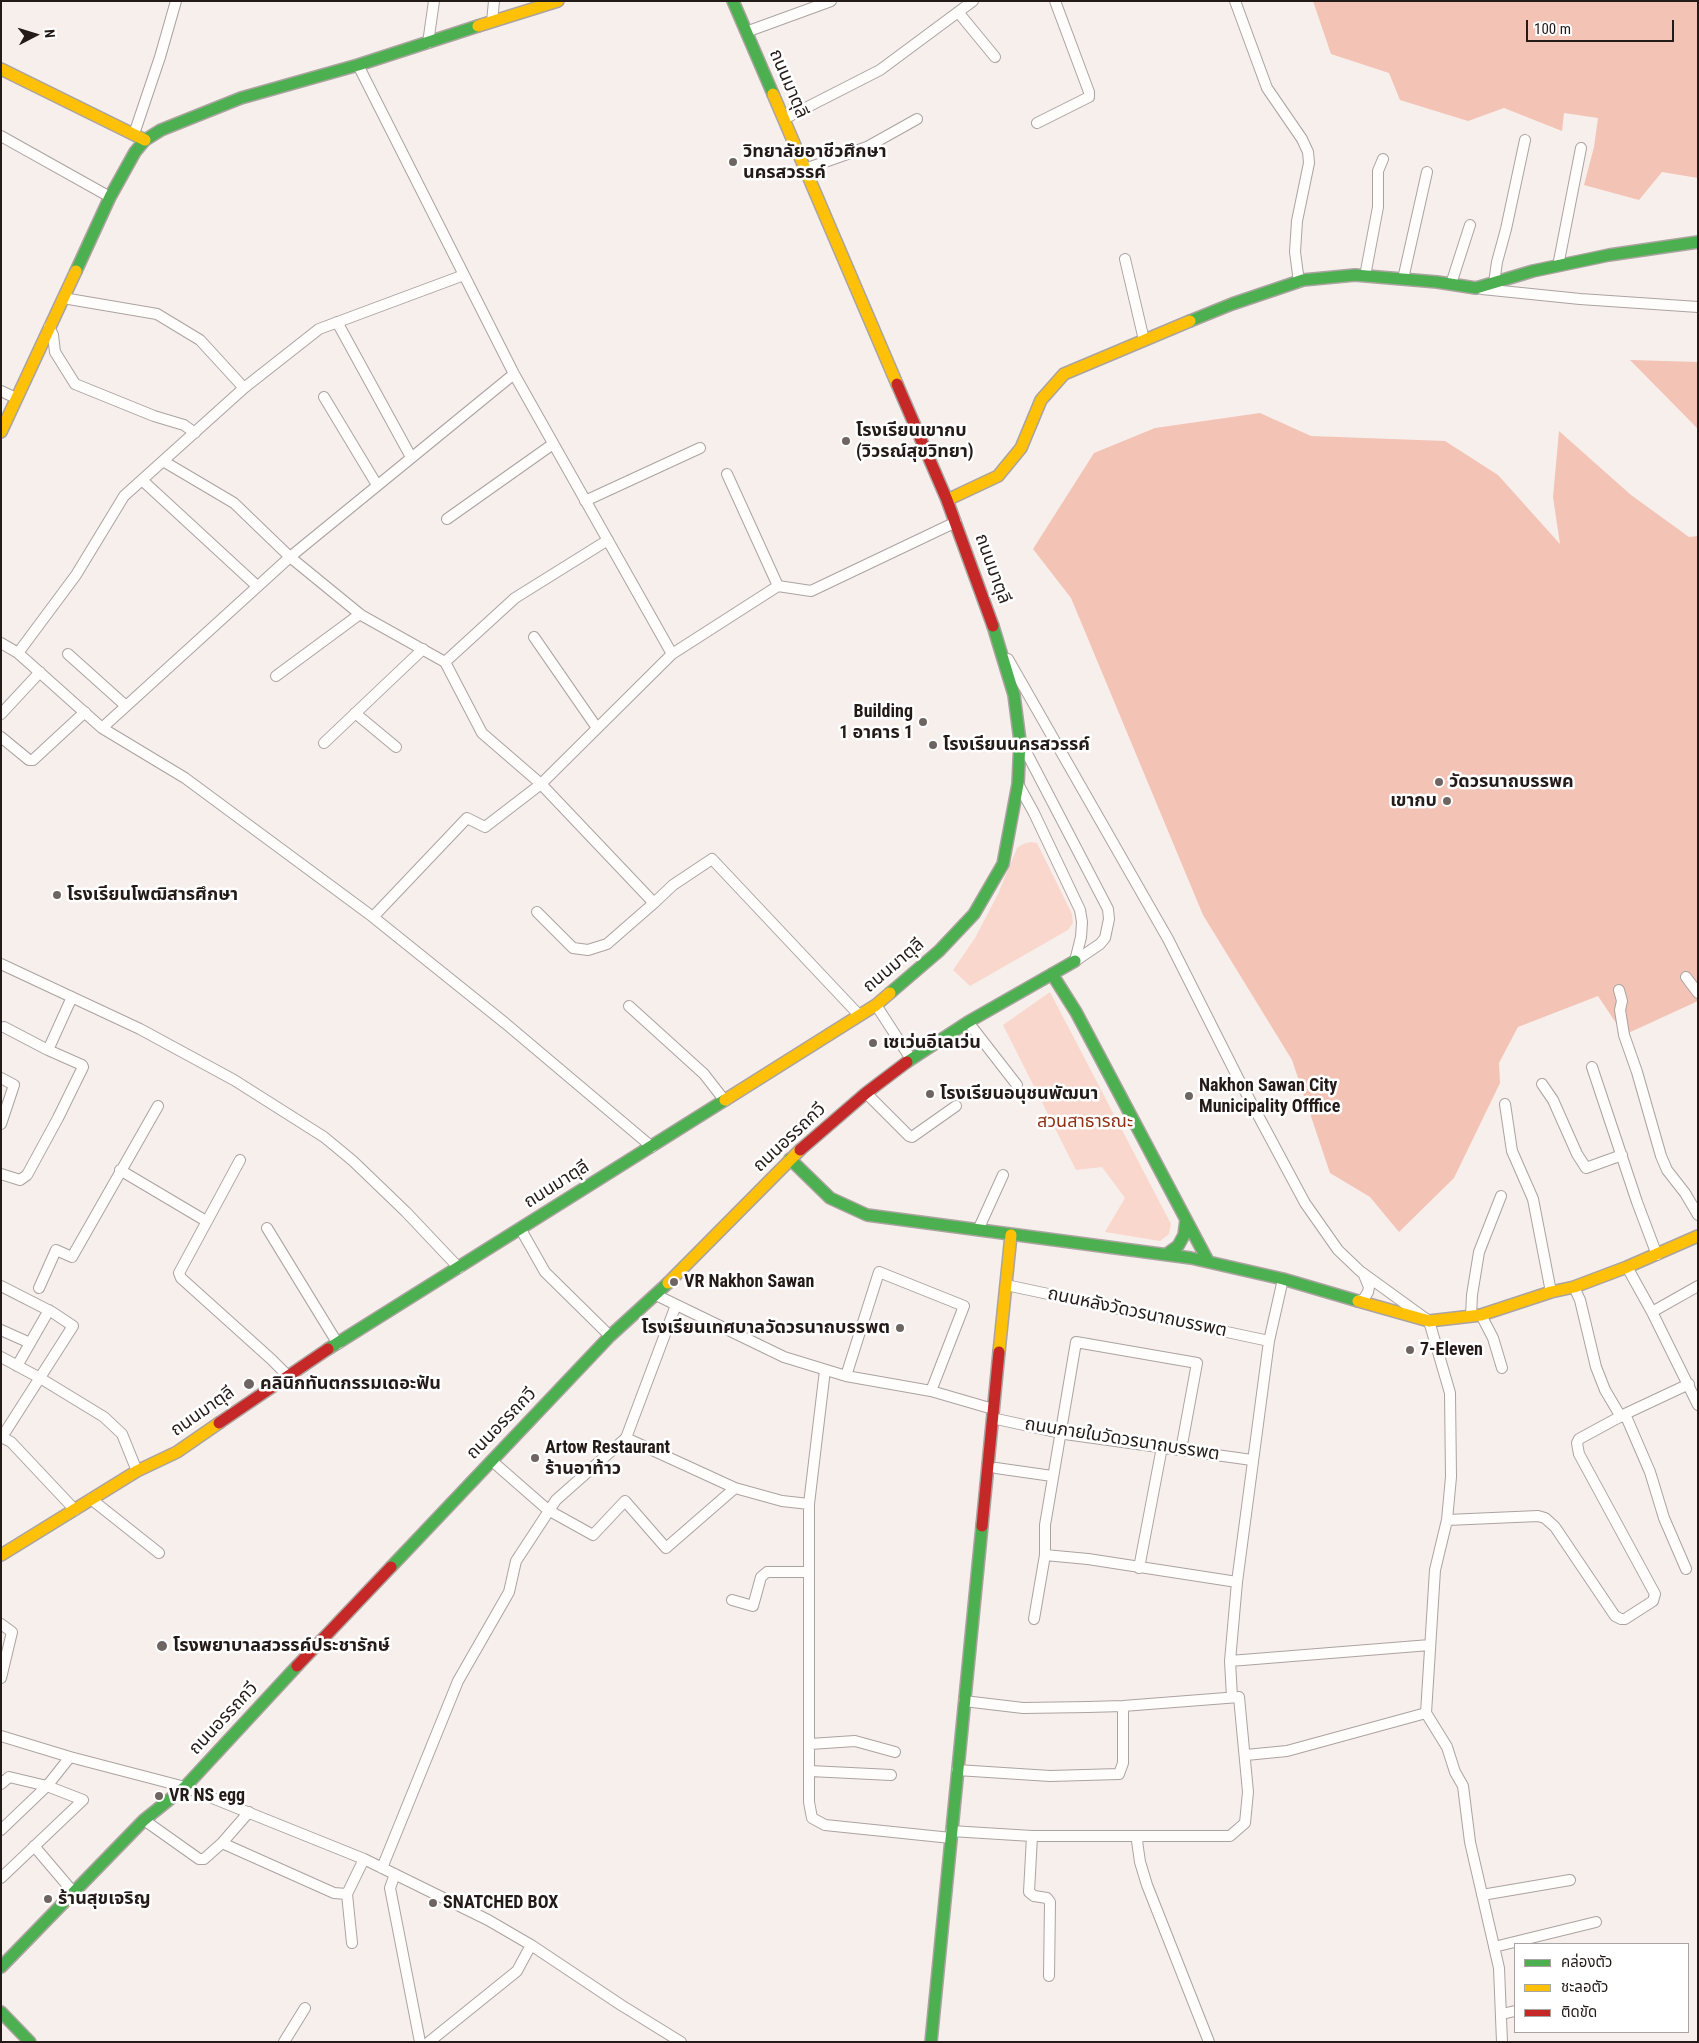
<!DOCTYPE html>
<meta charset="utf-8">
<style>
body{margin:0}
#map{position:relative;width:1699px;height:2043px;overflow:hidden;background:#f7efec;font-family:"Roboto Condensed","Noto Sans Thai",sans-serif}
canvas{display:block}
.frame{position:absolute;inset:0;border:2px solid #241b18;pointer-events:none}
.legend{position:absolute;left:1514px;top:1943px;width:175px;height:90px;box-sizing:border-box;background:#fff;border:1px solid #a7a4a3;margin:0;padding:6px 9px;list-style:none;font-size:15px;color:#241b18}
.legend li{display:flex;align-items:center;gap:10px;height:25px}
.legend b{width:25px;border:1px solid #a7a4a3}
.north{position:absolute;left:10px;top:10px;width:50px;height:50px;-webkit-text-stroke:4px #fff;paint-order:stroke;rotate:85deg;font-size:14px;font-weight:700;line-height:20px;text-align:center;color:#241b18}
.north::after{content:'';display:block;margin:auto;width:18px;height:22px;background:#241b18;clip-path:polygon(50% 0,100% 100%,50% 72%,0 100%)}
.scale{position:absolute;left:1526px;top:20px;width:148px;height:22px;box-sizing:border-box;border:2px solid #241b18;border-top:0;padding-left:6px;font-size:15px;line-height:18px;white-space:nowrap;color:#241b18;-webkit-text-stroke:4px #fff;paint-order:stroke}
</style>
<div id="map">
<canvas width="1699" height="2043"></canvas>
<div class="frame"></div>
<ul class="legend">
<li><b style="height:6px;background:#4caf50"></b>คล่องตัว</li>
<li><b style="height:6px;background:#ffc107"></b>ชะลอตัว</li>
<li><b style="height:6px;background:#c62828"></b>ติดขัด</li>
</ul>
<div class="north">N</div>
<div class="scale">100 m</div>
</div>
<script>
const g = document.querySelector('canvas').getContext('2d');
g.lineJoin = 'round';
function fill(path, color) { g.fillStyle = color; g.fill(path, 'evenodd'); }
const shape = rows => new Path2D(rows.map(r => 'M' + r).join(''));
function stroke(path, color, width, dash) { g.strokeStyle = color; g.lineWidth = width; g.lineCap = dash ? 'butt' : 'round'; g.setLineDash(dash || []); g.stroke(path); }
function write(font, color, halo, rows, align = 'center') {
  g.font = font + ' "Roboto Condensed","Noto Sans Thai",sans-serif'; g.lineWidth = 5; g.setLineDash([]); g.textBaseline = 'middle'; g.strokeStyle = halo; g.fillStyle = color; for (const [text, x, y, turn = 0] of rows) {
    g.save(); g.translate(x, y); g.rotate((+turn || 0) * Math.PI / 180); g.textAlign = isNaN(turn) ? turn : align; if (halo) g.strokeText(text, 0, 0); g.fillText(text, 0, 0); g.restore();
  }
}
fill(shape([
 [1031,842,1037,843,1072,914,1073,923,1068,930,970,986,953,970,975,938,998,894,1017,848,1023,844],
 [1050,992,1171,1224,1169,1234,1160,1241,1105,1232,1125,1198,1102,1167,1076,1170,1003,1025]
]), '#f9d7cc');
fill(shape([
 [1313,1,1698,1,1698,178,1662,172,1639,200,1584,185,1594,147,1598,118,1564,113,1562,131,1504,108,1468,121,1400,100,1389,73,1331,54],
 [1630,360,1698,362,1698,429],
 [1260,413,1311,436,1445,441,1498,475,1560,544,1553,497,1559,431,1631,495,1689,537,1698,536,1698,1001,1624,1035,1598,996,1518,1027,1499,1063,1500,1083,1454,1178,1399,1232,1370,1197,1330,1173,1292,1060,1203,915,1071,598,1033,549,1094,453,1155,428]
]), '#f3c3b5');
const street = shape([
 [1235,1,1267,88,1302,139,1308,152,1309,163,1297,221,1295,252,1299,282],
 [958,12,995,57],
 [492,22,494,1],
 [746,32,831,1],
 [428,43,434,1],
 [358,65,514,374,672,654],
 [784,119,880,70,973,1],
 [1037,123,1089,97,1089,92,1055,1],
 [134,134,160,57,176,1],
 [1,136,110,197],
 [805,169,867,147,917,119],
 [1125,259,1144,340],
 [1558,266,1581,148],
 [1365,276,1378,207,1378,171,1383,159],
 [1403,279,1427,172],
 [1494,283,1497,262,1506,229,1525,140],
 [1451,284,1470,225],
 [1482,289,1580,299,1698,307],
 [63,298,157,314,200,340,244,388],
 [337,322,411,457],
 [49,327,53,335,55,352,75,384,154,416,184,425,195,433],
 [1,391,16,398],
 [324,397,377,485],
 [163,461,234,503,290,557,361,615,445,662,482,733,541,784,654,903,673,885,712,859,859,1015],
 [727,474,778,586],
 [142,480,257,586],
 [585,501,700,448],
 [447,519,553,444],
 [534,637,597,728],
 [1,643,18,653,102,728,185,778,373,917,505,1023,652,1147],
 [18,653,76,575,124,496,244,388,319,329,464,275],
 [68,654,126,706],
 [1008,659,1168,939,1238,1078,1305,1203,1338,1250,1360,1271,1429,1321,1450,1393,1451,1477,1447,1520,1435,1570,1426,1713,1447,1747,1455,1772,1463,1786,1470,1842,1499,1968,1502,2042],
 [445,662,515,598,608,540],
 [276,676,360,614],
 [355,713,396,747],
 [1,714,40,672],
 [102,728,290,557,514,374],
 [1,737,29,760,33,760,85,712],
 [1021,742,1108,909,1109,919,1105,938,1100,944,1075,961],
 [324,743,423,649],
 [1018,784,1034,813,1080,910,1082,922,1081,937,1075,961],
 [537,912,573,948,588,950,607,944,654,903],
 [373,917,467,818,485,827,541,784,672,654,778,586,811,591,956,522],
 [1,964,140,1029,234,1080,324,1137,353,1161,406,1212,459,1268],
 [1686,977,1698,993],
 [1619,990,1622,1001,1620,1010,1624,1035,1637,1072,1661,1156,1667,1170,1685,1193,1698,1215],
 [876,1005,911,1059],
 [629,1006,704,1074,725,1101],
 [968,1022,1017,1085],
 [48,1050,72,997],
 [1592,1067,1637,1202,1657,1255],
 [1,1078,14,1085,1,1124],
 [1542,1084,1553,1100,1577,1154,1586,1168,1622,1155],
 [866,1093,909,1136,912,1137,956,1106],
 [1505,1104,1512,1151,1533,1199,1551,1292],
 [240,1160,179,1273,181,1278,271,1359,287,1375],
 [120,1170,206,1221],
 [1,1174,20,1180,27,1175,58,1118,83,1067,82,1065,48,1050,4,1027],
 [267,1228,338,1344],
 [520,1228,545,1272,610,1336],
 [978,1230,1003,1175],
 [1627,1267,1652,1312,1698,1405],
 [1006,1285,1269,1341],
 [1,1286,52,1312,73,1326,2,1437],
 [1574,1287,1580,1300,1596,1367,1605,1390,1621,1417],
 [39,1288,56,1250,72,1257,158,1106],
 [656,1295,784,1357,846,1376,931,1391,993,1409],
 [1357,1300,1363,1300,1368,1292,1369,1287,1364,1275],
 [1652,1312,1698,1286],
 [1481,1315,1493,1338,1502,1368],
 [1471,1316,1472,1295,1479,1252,1501,1196],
 [1,1330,30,1343],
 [1,1357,40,1378,104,1417,122,1434,137,1471],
 [17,1366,49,1310],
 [825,1370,809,1504,809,1802,812,1818,825,1825,951,1838],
 [846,1376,879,1272,964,1306,931,1391],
 [1625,1414,1650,1472,1664,1518,1686,1569],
 [992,1418,1065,1434,1252,1460],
 [1,1437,11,1442,75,1510],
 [626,1438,735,1488],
 [1181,1450,1197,1363,1076,1342,1045,1525,1045,1555,1088,1559,1237,1582],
 [492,1461,548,1510,593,1535,625,1501,666,1548,735,1488,782,1501,809,1504],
 [996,1468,1052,1476],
 [91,1499,159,1553],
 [1447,1520,1538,1516,1545,1518,1555,1527,1615,1616,1621,1619,1625,1619,1653,1601,1655,1594,1579,1454,1577,1443,1579,1439,1625,1414,1689,1384],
 [1139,1568,1162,1447],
 [732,1600,753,1606,761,1577,767,1572,809,1572],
 [1034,1619,1045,1555],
 [1,1624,12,1632,1,1678],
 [1230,1661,1430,1645],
 [1232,1697,1230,1661,1237,1582,1269,1341,1283,1279],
 [1,1736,70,1757,185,1787,364,1859,488,1920,531,1945,621,2005,681,2042],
 [810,1744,855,1741,895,1752],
 [1246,1755,1287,1751,1426,1713],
 [957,1770,1050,1776,1119,1774,1123,1763,1123,1706],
 [810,1771,891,1775],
 [1,1784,9,1777,47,1786,83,1800,1,1878],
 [144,1820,199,1859,204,1859,222,1843,334,1893,347,1894,364,1859],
 [1,1830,47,1786,70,1757],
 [951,1831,1032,1836,1230,1836,1245,1823,1248,1792,1239,1697,1123,1706,1088,1707,1023,1708,964,1701],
 [1032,1836,1029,1892,1034,1896,1047,1898,1050,1902,1049,1976],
 [1139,1837,1137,1841,1140,1862,1147,1885,1209,2042],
 [222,1843,249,1812],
 [34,1846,74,1893],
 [382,1868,458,1681,509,1592,516,1561,556,1500,626,1438,676,1305],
 [395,1874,390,1888,420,2042],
 [347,1894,352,1943],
 [1482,1895,1570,1880],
 [1494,1947,1596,1922],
 [1502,2014,1515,2011],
 [284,2042,305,2008],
 [429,2042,517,1971,531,1945]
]);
const fast = shape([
 [733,1,773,94],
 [76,271,110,197,135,152,145,140,161,130,241,98,358,65,478,26],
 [1190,321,1232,304,1303,280,1355,275,1437,282,1476,288,1533,271,1609,255,1698,242],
 [1052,974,1076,1012,1208,1261],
 [890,993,939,951,974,914,1003,864,1018,784,1020,741,1014,695,993,626],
 [907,1062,968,1022,1075,961],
 [790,1159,830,1198,867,1215,1191,1258,1283,1279,1358,1301],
 [1167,1254,1178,1246,1184,1235,1186,1220],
 [328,1349,725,1100],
 [391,1567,610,1336,668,1283],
 [1,1967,144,1820,185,1787,297,1666],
 [1,2012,30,2042],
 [931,2042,982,1526]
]);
const slow = shape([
 [478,26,558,1],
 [1,69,145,140],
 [773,94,897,384],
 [1,432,76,271],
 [947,500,998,476,1021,448,1041,400,1064,374,1190,321],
 [725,1100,876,1005,890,993],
 [668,1283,800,1150],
 [1358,1301,1429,1321,1481,1315,1551,1292,1574,1287,1627,1267,1698,1236],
 [999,1352,1011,1235],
 [1,1555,137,1471,177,1452,219,1423]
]);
const jam = shape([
 [897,384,947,500,993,626],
 [800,1150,866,1093,907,1062],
 [219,1423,328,1349],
 [982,1526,999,1352],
 [297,1666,391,1567]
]);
stroke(street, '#aba3a0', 12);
stroke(fast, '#aba3a0', 14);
stroke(slow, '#aba3a0', 14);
stroke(jam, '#aba3a0', 14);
stroke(street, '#fefdfc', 10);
stroke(fast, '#4caf50', 11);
stroke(slow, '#ffc107', 11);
stroke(jam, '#c62828', 11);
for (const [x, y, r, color] of [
 [733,162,5,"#6e6562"],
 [846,441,5,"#6e6562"],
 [923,722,5,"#6e6562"],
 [933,745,5,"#6e6562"],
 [1439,782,5,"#6e6562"],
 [1447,801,5,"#6e6562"],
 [57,895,5,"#6e6562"],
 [873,1043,5,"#6e6562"],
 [930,1094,5,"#6e6562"],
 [1189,1096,5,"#6e6562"],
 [674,1282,5,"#6e6562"],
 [900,1328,5,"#6e6562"],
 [1410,1350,5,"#6e6562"],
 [249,1384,6,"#6e6562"],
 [535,1458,5,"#6e6562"],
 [162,1646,6,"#6e6562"],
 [159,1796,5,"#6e6562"],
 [48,1899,5,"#6e6562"],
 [433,1903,5,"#6e6562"]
]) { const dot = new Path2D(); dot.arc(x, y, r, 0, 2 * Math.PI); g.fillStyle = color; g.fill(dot); stroke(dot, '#fff', 2); }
write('18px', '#241b18', '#fff', [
 ["ถนนมาตุลี",788,84,67],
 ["ถนนมาตุลี",992,569,70],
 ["ถนนมาตุลี",894,966,-40],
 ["ถนนอรรถกวี",790,1138,-43],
 ["ถนนมาตุลี",557,1185,-32],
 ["ถนนหลังวัดวรนาถบรรพต",1137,1313,12],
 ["ถนนมาตุลี",203,1412,-35],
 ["ถนนอรรถกวี",502,1424,-46],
 ["ถนนภายในวัดวรนาถบรรพต",1122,1440,9],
 ["ถนนอรรถกวี",224,1719,-47]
]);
write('bold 18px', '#241b18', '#fff', [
 ["วิทยาลัยอาชีวศึกษา",743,152],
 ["นครสวรรค์",743,173],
 ["โรงเรียนเขากบ",856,431],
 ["(วิวรณ์สุขวิทยา)",856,452],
 ["Building",913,712,"right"],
 ["1 อาคาร 1",913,733,"right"],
 ["โรงเรียนนครสวรรค์",943,745],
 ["วัดวรนาถบรรพค",1449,782],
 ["เขากบ",1437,801,"right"],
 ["โรงเรียนโพฒิสารศึกษา",67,895],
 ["เซเว่นอีเลเว่น",883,1043],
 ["Nakhon Sawan City",1199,1086],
 ["Municipality Offfice",1199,1107],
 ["โรงเรียนอนุชนพัฒนา",940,1094],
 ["VR Nakhon Sawan",684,1282],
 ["โรงเรียนเทศบาลวัดวรนาถบรรพต",890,1328,"right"],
 ["7-Eleven",1420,1350],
 ["คลินิกทันตกรรมเดอะฟัน",260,1384],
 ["Artow Restaurant",545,1448],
 ["ร้านอาท้าว",545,1469],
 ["โรงพยาบาลสวรรค์ประชารักษ์",173,1646],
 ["VR NS egg",169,1796],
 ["ร้านสุขเจริญ",58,1899],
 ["SNATCHED BOX",443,1903]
], 'left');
write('18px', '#8d3013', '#fff', [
 ["สวนสาธารณะ",1085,1122]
]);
</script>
